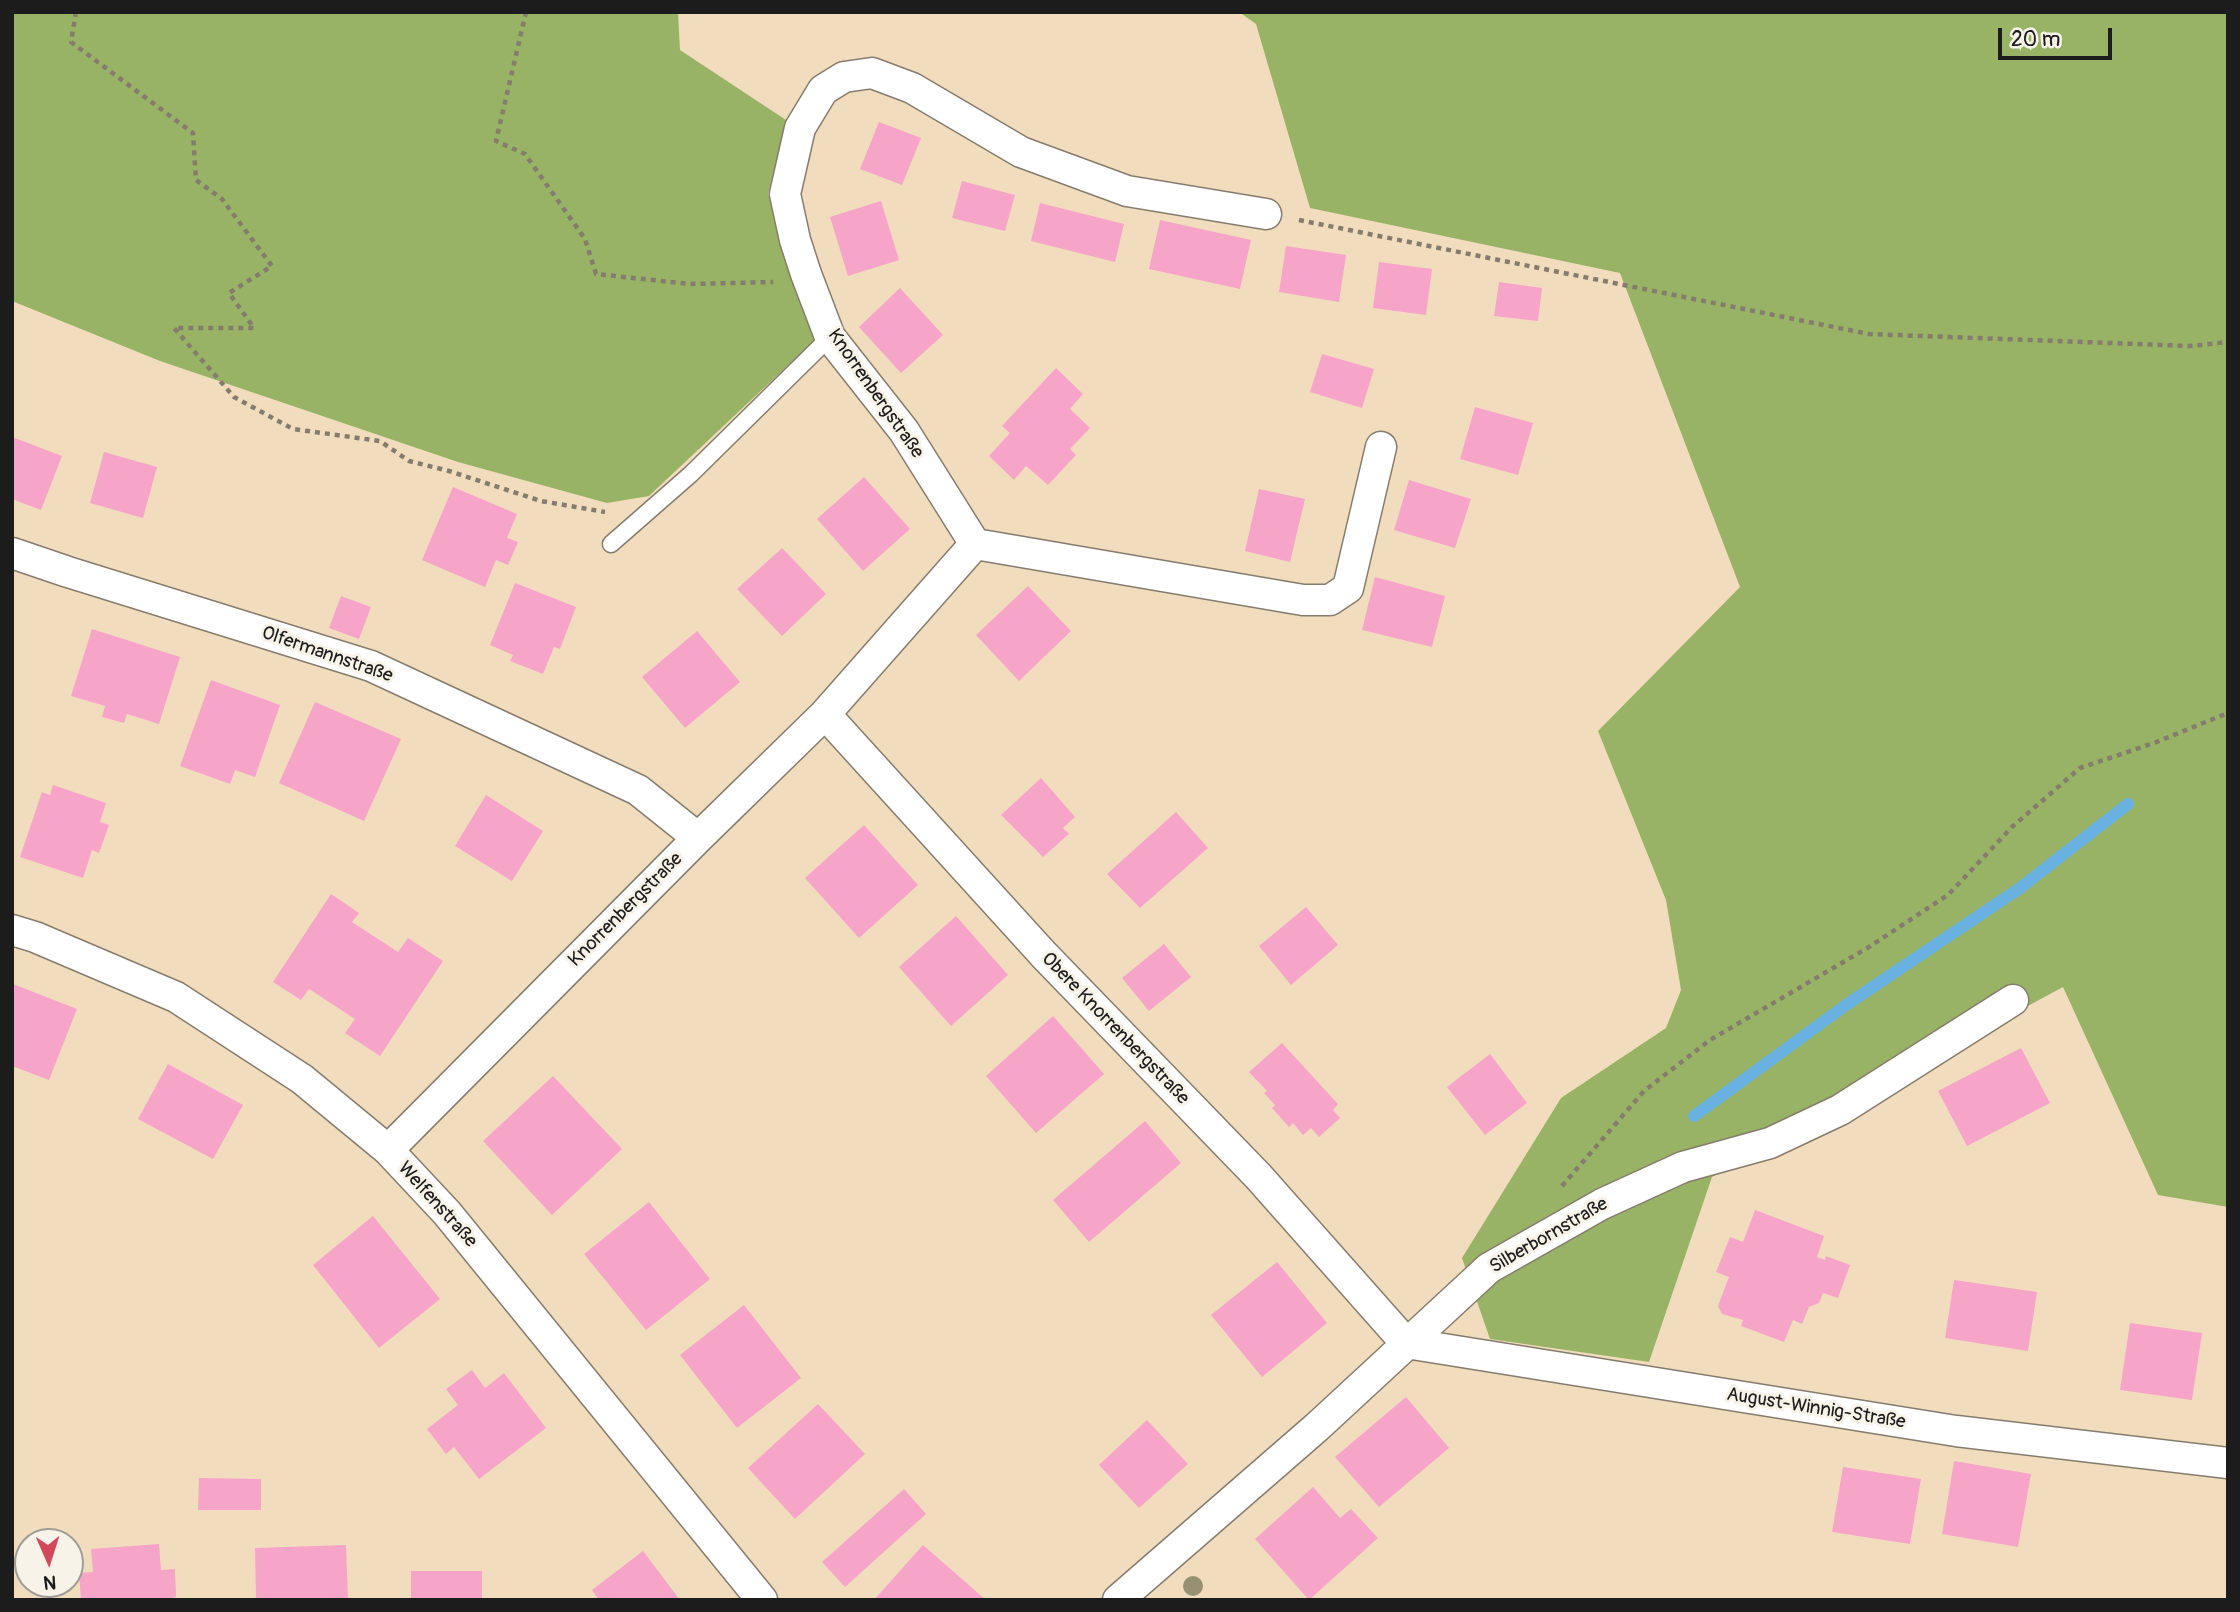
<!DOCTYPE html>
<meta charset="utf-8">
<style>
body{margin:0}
#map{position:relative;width:2240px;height:1612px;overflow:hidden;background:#f1ddbe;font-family:Pangolin,sans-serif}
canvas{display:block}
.frame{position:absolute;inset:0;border:14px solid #1c1c1c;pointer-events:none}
.north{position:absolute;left:14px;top:1528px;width:70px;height:70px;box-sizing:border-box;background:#f7f3e8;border:2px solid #9f9d96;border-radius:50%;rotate:177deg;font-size:19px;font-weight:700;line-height:28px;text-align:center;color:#1c1c1c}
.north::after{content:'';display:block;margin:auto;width:24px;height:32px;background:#d1495b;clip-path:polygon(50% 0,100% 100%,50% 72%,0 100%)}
.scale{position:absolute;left:1998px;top:28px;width:114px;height:32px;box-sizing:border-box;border:4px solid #1c1c1c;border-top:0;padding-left:9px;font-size:21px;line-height:24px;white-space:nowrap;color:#1c1c1c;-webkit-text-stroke:5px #f7f3e8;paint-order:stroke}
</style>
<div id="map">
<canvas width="2240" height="1612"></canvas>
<div class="frame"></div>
<div class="north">N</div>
<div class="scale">20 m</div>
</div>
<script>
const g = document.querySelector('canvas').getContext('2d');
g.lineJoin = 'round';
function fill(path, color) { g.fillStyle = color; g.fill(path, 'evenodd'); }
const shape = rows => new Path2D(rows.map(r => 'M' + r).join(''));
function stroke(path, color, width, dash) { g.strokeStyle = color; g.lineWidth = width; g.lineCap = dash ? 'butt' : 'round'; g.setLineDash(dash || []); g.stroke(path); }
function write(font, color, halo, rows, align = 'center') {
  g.font = font + ' Pangolin,sans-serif'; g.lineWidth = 6; g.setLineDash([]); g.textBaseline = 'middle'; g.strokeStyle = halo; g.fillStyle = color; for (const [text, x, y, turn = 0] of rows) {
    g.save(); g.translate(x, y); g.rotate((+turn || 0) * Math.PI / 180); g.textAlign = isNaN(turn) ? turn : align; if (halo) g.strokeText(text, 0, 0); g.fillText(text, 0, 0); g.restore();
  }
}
fill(shape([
 [12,12,678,12,680,50,786,120,768,194,815,340,649,496,607,503,458,462,160,361,12,301],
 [1239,12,2228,12,2228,1207,2158,1195,2063,987,1712,1177,1649,1362,1490,1339,1462,1258,1561,1098,1666,1028,1681,990,1666,900,1598,731,1740,587,1620,273,1310,208,1256,24]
]), '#98b366');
stroke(shape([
 [1694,1116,1846,1005,2020,888,2128,804]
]), '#69b1e0', 12);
fill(shape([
 [879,122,921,138,902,185,860,169],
 [962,181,1015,195,1005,231,952,218],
 [881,201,899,260,848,276,830,217],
 [1040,203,1124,224,1115,262,1031,241],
 [1160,220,1251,240,1240,289,1149,269],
 [1286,246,1346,255,1339,302,1279,292],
 [1379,262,1432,269,1426,315,1373,308],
 [1499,282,1542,288,1538,321,1494,316],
 [900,288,943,335,901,373,859,327],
 [1322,354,1374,369,1362,408,1310,392],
 [1056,368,1083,394,1070,409,1090,428,1070,449,1076,455,1048,485,1026,466,1014,480,989,456,1010,433,1002,426],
 [1475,407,1533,423,1518,475,1460,459],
 [12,437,62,456,41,510,12,499],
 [104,452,157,467,143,518,90,503],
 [864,477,910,529,863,571,817,519],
 [1409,480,1471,499,1455,548,1394,530],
 [453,487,517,514,507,538,518,542,508,565,496,560,485,587,422,560],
 [1259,489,1305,499,1290,562,1245,551],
 [782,548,826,594,782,636,737,589],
 [1375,577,1445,596,1432,647,1362,630],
 [515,583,576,607,560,649,554,647,543,674,510,661,513,655,490,645],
 [1028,586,1071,631,1019,681,976,635],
 [341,596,371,607,359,639,329,628],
 [92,629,180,657,159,724,127,714,124,723,102,717,105,706,71,696],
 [697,631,740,682,685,728,642,677],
 [211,680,280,705,255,777,235,770,230,784,180,766],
 [315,702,401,739,364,821,279,783],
 [1041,778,1075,817,1063,828,1069,834,1043,857,1001,815],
 [53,785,106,803,100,822,109,825,99,853,92,850,83,878,20,857,42,792,50,795],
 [486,795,543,831,512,881,455,846],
 [1176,812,1208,848,1140,908,1107,874],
 [864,825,918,885,859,938,805,878],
 [331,894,359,913,352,922,398,952,408,938,443,961,380,1056,345,1033,355,1019,309,989,301,1000,273,982],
 [1306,907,1338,945,1291,985,1259,946],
 [956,916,1008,975,951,1026,899,967],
 [1164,944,1191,977,1149,1011,1122,978],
 [13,984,77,1009,49,1080,12,1066],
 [1053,1016,1104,1074,1036,1133,986,1076],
 [1282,1043,1338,1104,1333,1110,1340,1118,1319,1137,1311,1128,1303,1135,1293,1123,1289,1127,1272,1108,1275,1105,1264,1093,1267,1091,1249,1072],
 [2021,1048,2050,1103,1967,1146,1938,1091],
 [1490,1054,1527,1103,1485,1135,1447,1087],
 [168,1064,243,1105,213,1159,138,1119],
 [553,1076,622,1149,552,1215,483,1141],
 [1145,1121,1181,1163,1089,1242,1053,1200],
 [649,1202,710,1279,646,1330,584,1254],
 [1755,1210,1824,1236,1817,1257,1825,1260,1826,1256,1850,1265,1838,1298,1823,1293,1819,1303,1809,1307,1802,1324,1793,1320,1784,1342,1741,1326,1743,1320,1722,1314,1718,1306,1729,1277,1716,1272,1730,1237,1743,1242],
 [373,1216,440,1299,379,1348,313,1265],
 [1277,1262,1327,1323,1262,1377,1211,1315],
 [1954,1280,2037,1292,2028,1351,1945,1338],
 [744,1305,801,1378,737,1428,680,1355],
 [2130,1323,2202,1333,2192,1400,2120,1390],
 [472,1370,485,1388,504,1373,546,1428,479,1479,454,1447,446,1454,427,1429,458,1405,446,1389],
 [1406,1397,1449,1448,1379,1507,1335,1457],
 [818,1404,865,1454,795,1519,748,1468],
 [1147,1420,1188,1464,1139,1508,1099,1465],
 [1954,1461,2031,1474,2018,1547,1942,1534],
 [1843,1467,1921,1479,1910,1544,1832,1532],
 [199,1478,261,1479,261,1510,198,1510],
 [1313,1487,1340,1518,1351,1509,1378,1538,1309,1600,1255,1539],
 [904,1489,926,1514,845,1587,822,1562],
 [159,1544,161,1570,175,1569,176,1597,163,1600,81,1600,79,1573,93,1572,91,1549],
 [346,1545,348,1600,256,1600,255,1548],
 [923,1545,986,1600,874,1600],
 [643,1551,680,1600,599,1600,592,1590],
 [411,1571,482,1571,482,1600,411,1600]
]), '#f6a4c8');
const service = shape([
 [611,544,691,474,830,337]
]);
const minor = shape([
 [1266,214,1127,191,1021,152,912,88,872,73,844,77,823,90,800,128,785,194,795,240,806,274,830,337,904,431,975,544,1303,600,1330,600,1348,588,1381,447],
 [12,553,68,572,371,666,638,790,698,838],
 [825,714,1044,955,1258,1176,1406,1343],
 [12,930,35,937,176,997,302,1079,388,1150,447,1213,762,1600],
 [388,1150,698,838,825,714,975,544],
 [1406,1343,1956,1431,2228,1463],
 [1118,1600,1317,1427,1489,1268,1602,1204,1683,1167,1770,1143,1840,1110,2013,1000]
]);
stroke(service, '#867c6d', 19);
stroke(minor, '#867c6d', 33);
stroke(shape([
 [76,12,71,42,193,133,196,180,222,199,272,266,229,293,254,328,174,328,234,397,293,429,380,441,409,461,449,471,541,501,605,512],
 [526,12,496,141,525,154,585,239,596,274,690,284,773,282],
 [1299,220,1869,334,2190,346,2228,342],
 [1562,1186,1644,1091,1710,1040,1869,947,1948,895,2012,827,2080,768,2154,743,2228,713]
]), '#867c6d', 4.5, [5, 5]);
stroke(service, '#fff', 16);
stroke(minor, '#fff', 30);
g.fillStyle = '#979173';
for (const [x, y] of [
 [1193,1586]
]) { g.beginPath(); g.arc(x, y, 10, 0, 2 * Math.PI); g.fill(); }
write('19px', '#1c1c1c', '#f7f3e8', [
 ["Knorrenbergstraße",875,394,55],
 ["Olfermannstraße",327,655,19],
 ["Knorrenbergstraße",626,910,-45],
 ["Obere Knorrenbergstraße",1115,1029,46],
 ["Welfenstraße",437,1205,48],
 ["Silberbornstraße",1549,1236,-30],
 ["August-Winnig-Straße",1816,1409,9]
]);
</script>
